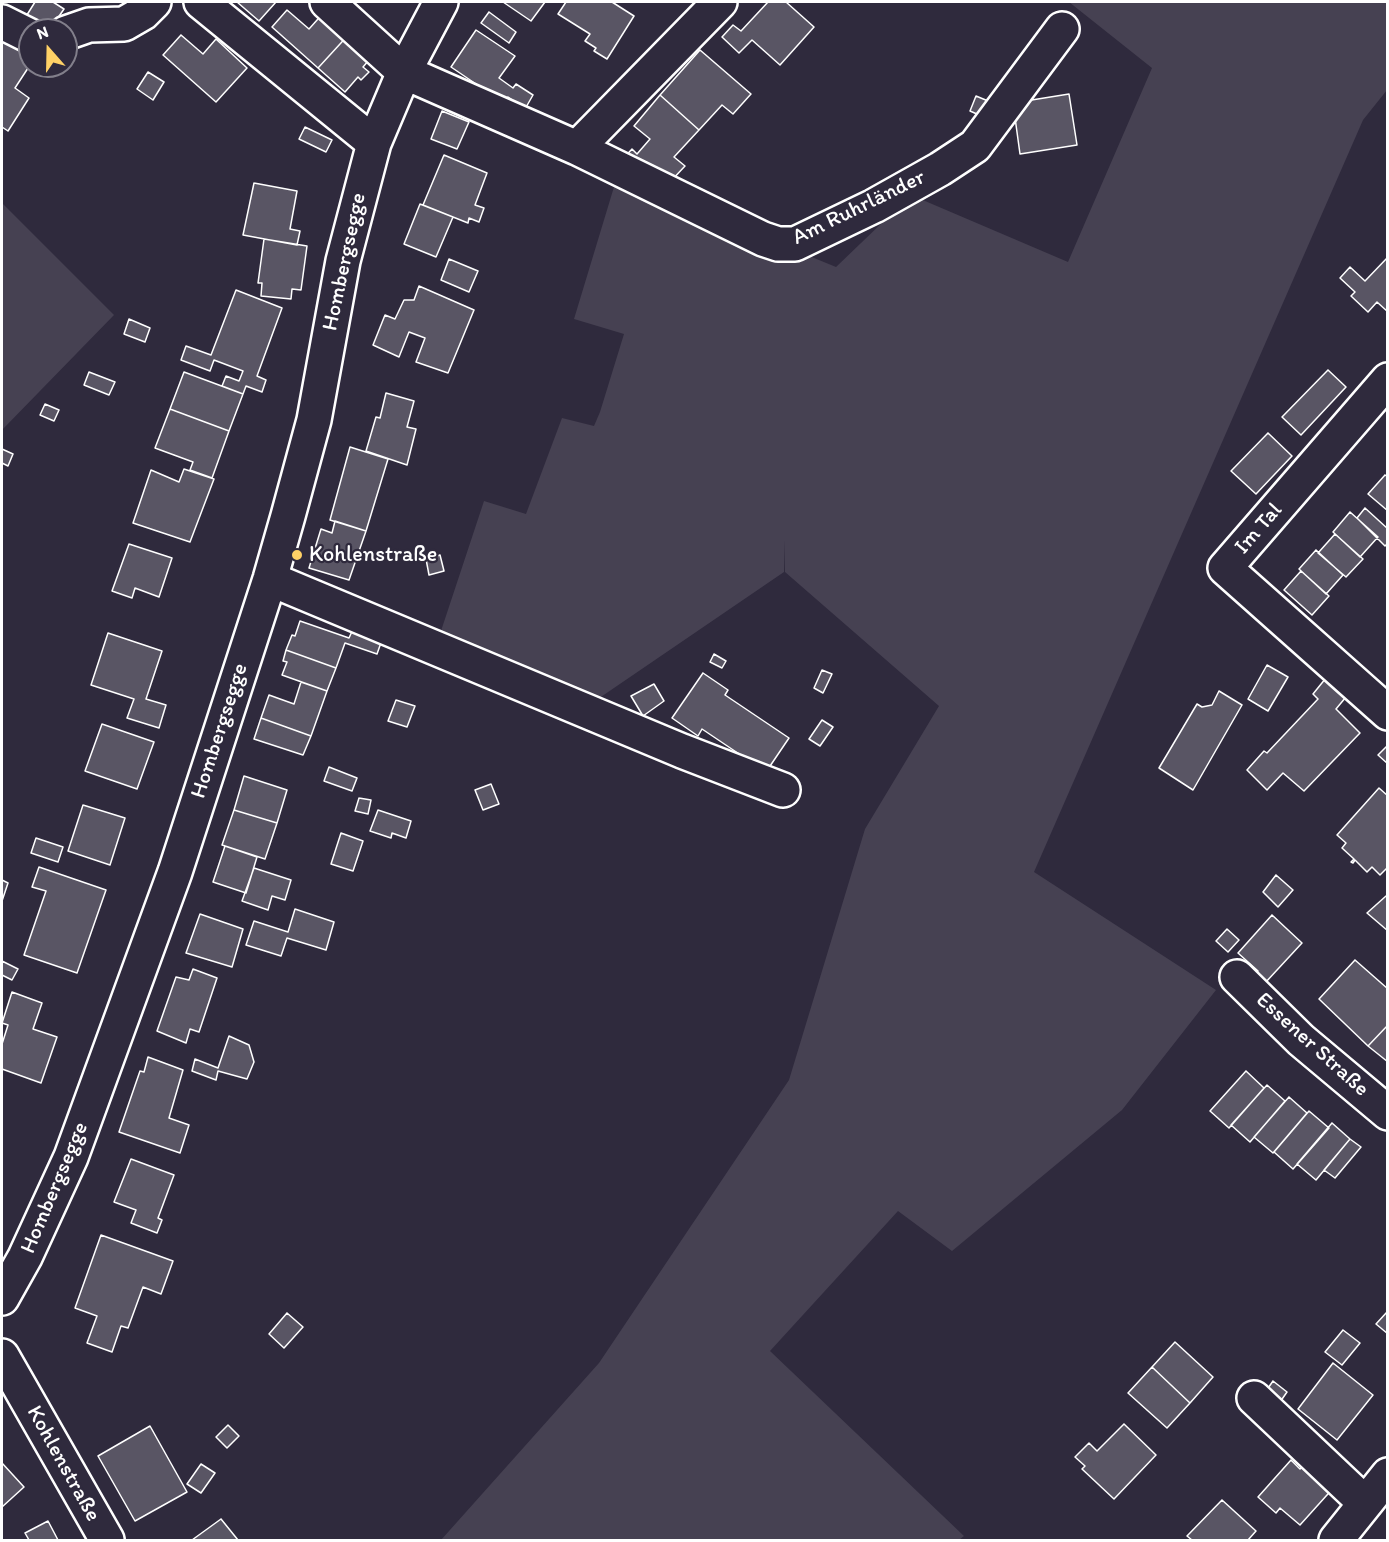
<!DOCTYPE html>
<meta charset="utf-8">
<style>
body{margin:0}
#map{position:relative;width:1389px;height:1542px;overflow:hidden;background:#2f2a3d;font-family:Itim,sans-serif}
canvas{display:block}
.frame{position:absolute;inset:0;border:3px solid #fff;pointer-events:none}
.north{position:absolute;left:18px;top:18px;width:60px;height:60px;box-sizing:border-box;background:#2f2a3d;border:2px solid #827f8b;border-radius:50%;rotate:340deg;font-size:16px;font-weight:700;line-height:24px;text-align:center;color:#fff}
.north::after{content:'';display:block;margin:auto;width:21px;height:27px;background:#ffd166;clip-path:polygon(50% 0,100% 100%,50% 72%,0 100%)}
</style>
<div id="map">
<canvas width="1389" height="1542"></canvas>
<div class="frame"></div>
<div class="north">N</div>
</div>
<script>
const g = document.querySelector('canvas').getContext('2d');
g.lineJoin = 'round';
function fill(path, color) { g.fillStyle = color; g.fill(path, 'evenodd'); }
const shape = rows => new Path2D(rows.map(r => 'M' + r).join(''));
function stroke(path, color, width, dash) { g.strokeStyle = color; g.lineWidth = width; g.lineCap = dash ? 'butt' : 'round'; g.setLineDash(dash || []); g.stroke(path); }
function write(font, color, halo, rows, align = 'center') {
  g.font = font + ' Itim,sans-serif'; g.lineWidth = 4.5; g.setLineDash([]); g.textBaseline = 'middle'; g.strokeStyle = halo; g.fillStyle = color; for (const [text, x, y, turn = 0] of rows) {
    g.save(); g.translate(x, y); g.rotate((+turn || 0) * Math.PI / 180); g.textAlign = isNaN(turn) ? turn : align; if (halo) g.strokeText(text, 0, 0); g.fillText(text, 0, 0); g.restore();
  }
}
fill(shape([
 [1069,2,1387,2,1387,90,1363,120,1034,872,1216,990,1122,1110,952,1251,898,1211,770,1351,964,1536,959,1540,441,1540,599,1363,789,1080,865,829,939,706,785,572,785,540,784,572,592,703,438,640,484,501,526,514,562,418,594,426,600,412,624,334,574,319,617,177,836,267,911,195,1068,262,1152,68],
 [2,203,114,315,2,430]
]), '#464152');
const building = shape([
 [35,2,53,2,64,9,53,25,46,20,41,28,25,18,35,2],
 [237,2,276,2,259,21,237,2],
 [503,2,545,2,531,21,503,2],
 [566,2,612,2,634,16,607,59,594,51,596,48,585,41,590,34,558,14,566,2],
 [768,2,786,2,814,27,780,65,752,40,739,53,722,37,733,25,741,31,768,2],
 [287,10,309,29,326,10,351,32,318,68,272,27,287,10],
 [489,12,516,32,509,43,481,23,489,12],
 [476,30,515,56,499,78,513,88,516,84,533,95,525,109,508,97,504,103,451,67,476,30],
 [351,32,375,53,363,67,369,72,361,80,358,77,345,92,318,68,351,32],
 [181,35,203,54,216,39,247,68,216,102,163,55,181,35],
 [2,37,30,49,30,65,15,88,29,98,8,131,2,127,2,37],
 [700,50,751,94,733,114,722,105,699,130,660,95,700,50],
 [148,72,164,82,153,100,137,89,148,72],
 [1069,94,1077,145,1020,154,1013,103,1069,94],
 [660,95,699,130,674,157,685,166,670,182,621,161,632,149,637,154,650,139,634,126,660,95],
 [976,96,993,103,986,118,970,111,976,96],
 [442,111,469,122,457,149,431,139,442,111],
 [305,127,332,140,326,152,299,139,305,127],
 [444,155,487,173,475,205,484,208,479,222,469,218,468,223,423,205,444,155],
 [254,183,297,191,290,229,300,231,297,245,243,235,254,183],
 [420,204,453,217,436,257,404,244,420,204],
 [264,239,307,246,301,290,292,289,291,299,261,296,262,283,258,283,264,239],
 [1388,257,1388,312,1377,302,1368,312,1351,296,1355,292,1340,278,1350,267,1365,281,1388,257],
 [449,259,478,271,469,292,441,280,449,259],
 [419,286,474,310,448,373,416,362,425,338,409,332,399,357,373,345,385,315,395,319,404,300,414,300,419,286],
 [236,290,282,308,257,376,266,380,262,392,246,386,243,394,222,386,226,376,239,381,243,371,214,360,210,371,181,360,186,346,211,355,236,290],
 [129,319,150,328,145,342,124,334,129,319],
 [1328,370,1346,387,1301,435,1282,417,1328,370],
 [89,372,115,382,109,395,84,385,89,372],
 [184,372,243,394,229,431,170,409,184,372],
 [386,393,414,401,407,427,416,429,407,465,366,451,376,417,380,418,386,393],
 [45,404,59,410,54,421,40,415,45,404],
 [170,409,229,431,212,478,190,470,193,462,155,448,170,409],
 [1268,433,1292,456,1256,494,1231,471,1268,433],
 [350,447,388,459,366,531,330,520,350,447],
 [2,449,13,454,8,466,2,463,2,449],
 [184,469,214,479,190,542,133,523,151,470,179,482,184,469],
 [1385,475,1388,477,1388,511,1368,494,1385,475],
 [1365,508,1388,529,1388,543,1385,546,1357,518,1365,508],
 [1350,512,1378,537,1360,557,1333,532,1350,512],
 [335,521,366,531,349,580,309,568,321,529,332,533,335,521],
 [1335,534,1363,559,1346,577,1318,553,1335,534],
 [129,544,172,558,159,597,135,588,132,598,112,591,129,544],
 [1316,550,1343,575,1326,594,1299,569,1316,550],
 [440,555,444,571,429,575,426,559,440,555],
 [1301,571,1329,596,1312,615,1284,590,1301,571],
 [300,621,349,638,354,627,383,637,377,654,345,643,336,668,286,650,292,635,295,636,300,621],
 [108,633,162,651,146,699,166,705,159,728,127,718,134,699,91,685,108,633],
 [286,650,336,668,327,691,282,675,287,662,283,661,286,650],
 [714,654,726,661,722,668,710,662,714,654],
 [1267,665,1288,677,1268,711,1248,699,1267,665],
 [822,670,832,674,823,693,814,688,822,670],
 [703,673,728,690,725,695,789,738,766,772,702,729,698,736,672,718,703,673],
 [1330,673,1351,691,1336,709,1360,733,1304,791,1283,773,1267,790,1247,770,1264,751,1267,753,1318,699,1313,694,1330,673],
 [301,682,327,691,311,736,261,718,269,695,294,704,301,682],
 [654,684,664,701,643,716,631,696,654,684],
 [1219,691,1242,705,1193,790,1159,768,1197,704,1202,707,1212,705,1219,691],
 [396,700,415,706,407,727,388,721,396,700],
 [261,718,311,736,303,755,254,739,261,718],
 [822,720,833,727,820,746,809,739,822,720],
 [102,724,154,742,137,789,85,771,102,724],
 [1388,745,1388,764,1378,755,1388,745],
 [329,767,357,778,352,791,324,781,329,767],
 [244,776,287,790,277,823,234,810,244,776],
 [491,784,499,804,483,810,475,790,491,784],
 [1379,788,1388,796,1388,867,1380,875,1372,867,1367,872,1355,860,1353,863,1351,862,1354,859,1342,848,1346,843,1337,835,1379,788],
 [359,798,371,800,368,814,355,811,359,798],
 [83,805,125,818,110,865,68,851,83,805],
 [234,810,277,823,265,859,222,845,234,810],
 [378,810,411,821,406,838,392,833,391,838,370,831,378,810],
 [341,833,363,841,353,871,331,864,341,833],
 [36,838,63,847,58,862,31,853,36,838],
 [225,846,257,857,246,893,213,882,225,846],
 [39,867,106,890,77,973,24,955,46,891,32,887,39,867],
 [254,868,291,880,285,900,272,896,268,910,242,901,254,868],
 [1276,875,1293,890,1278,907,1263,892,1276,875],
 [2,880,8,883,2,901,2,880],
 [1386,896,1388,897,1388,931,1367,913,1386,896],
 [295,909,334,922,326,950,287,938,281,956,246,945,254,921,288,932,295,909],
 [200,914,243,929,232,967,186,953,200,914],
 [1272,915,1302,943,1265,983,1255,974,1258,971,1238,953,1272,915],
 [1227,929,1239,940,1228,952,1216,941,1227,929],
 [1355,960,1388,989,1388,1025,1368,1046,1319,999,1355,960],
 [2,961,18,969,12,980,2,975,2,961],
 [193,969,217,978,199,1032,190,1029,186,1043,157,1031,176,977,189,980,193,969],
 [12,992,42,1003,33,1029,57,1037,41,1083,2,1069,2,1044,8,1025,2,1023,12,992],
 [1388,1025,1388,1062,1368,1046,1388,1025],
 [229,1036,249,1045,254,1062,247,1079,218,1071,216,1080,192,1071,195,1059,218,1068,229,1036],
 [148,1057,183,1070,169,1118,189,1125,180,1153,119,1132,140,1071,144,1072,148,1057],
 [1246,1071,1264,1088,1229,1128,1210,1111,1246,1071],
 [1267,1085,1285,1101,1250,1142,1231,1125,1267,1085],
 [1289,1097,1307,1113,1273,1153,1254,1137,1289,1097],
 [1309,1111,1329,1128,1293,1169,1274,1152,1309,1111],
 [1332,1123,1350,1139,1316,1180,1297,1164,1332,1123],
 [1350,1139,1361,1147,1335,1178,1324,1170,1350,1139],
 [131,1159,174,1175,158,1218,162,1220,157,1233,131,1223,136,1210,114,1202,131,1159],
 [101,1235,173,1261,161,1294,143,1287,128,1328,121,1326,112,1352,87,1343,97,1316,75,1308,101,1235],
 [1387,1312,1388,1313,1388,1334,1376,1324,1387,1312],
 [287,1313,303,1327,284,1348,269,1334,287,1313],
 [1343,1330,1360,1343,1342,1365,1325,1352,1343,1330],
 [1175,1342,1213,1377,1190,1403,1152,1367,1175,1342],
 [1333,1363,1373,1395,1337,1440,1298,1409,1333,1363],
 [1152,1367,1190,1403,1167,1428,1128,1393,1152,1367],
 [1273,1381,1287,1392,1280,1402,1266,1391,1273,1381],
 [1124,1424,1156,1455,1114,1499,1082,1469,1085,1466,1075,1457,1089,1443,1097,1451,1124,1424],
 [228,1425,239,1436,227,1448,216,1437,228,1425],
 [150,1426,187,1492,135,1521,98,1456,150,1426],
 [1291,1460,1300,1469,1308,1461,1336,1485,1300,1525,1280,1508,1276,1513,1258,1497,1291,1460],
 [2,1463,24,1487,2,1507,2,1463],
 [201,1464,215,1473,201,1493,187,1484,201,1464],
 [1222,1500,1256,1531,1248,1540,1192,1540,1187,1536,1222,1500],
 [221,1519,238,1540,192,1540,221,1519],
 [48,1521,58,1540,29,1540,25,1533,48,1521]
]);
fill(building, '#595564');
stroke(building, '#fff', 1.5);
const minor = shape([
 [201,2,374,143],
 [327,2,404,72,577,148,720,2],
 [2,22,30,36],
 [66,33,89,25,124,24,143,13,154,2],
 [577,148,763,239,778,244,795,244,874,206,940,169,975,146,1062,29],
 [1388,380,1225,568,1388,713],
 [270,579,682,751,783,790],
 [1237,977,1301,1040,1388,1113],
 [2,1298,25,1257,71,1157,175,872,270,579,288,516,314,420,343,261,374,143,404,72,441,2],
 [2,1356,107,1540],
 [1254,1398,1365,1503],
 [1336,1540,1388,1475]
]);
stroke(minor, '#fff', 38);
stroke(minor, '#2f2a3d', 33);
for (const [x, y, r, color] of [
 [297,555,6,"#ffd166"]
]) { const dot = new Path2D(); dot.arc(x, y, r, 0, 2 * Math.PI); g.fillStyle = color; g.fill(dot); stroke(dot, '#2f2a3d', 2); }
write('22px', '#fff', '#2f2a3d', [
 ["Am Ruhrländer",859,208,-26],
 ["Hombergsegge",345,262,-78],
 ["Im Tal",1259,529,-49],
 ["Hombergsegge",220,731,-72],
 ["Essener Straße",1312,1045,42],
 ["Hombergsegge",55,1188,-67],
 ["Kohlenstraße",63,1464,61]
]);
write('22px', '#fff', '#2f2a3d', [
 ["Kohlenstraße",309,555]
], 'left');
</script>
